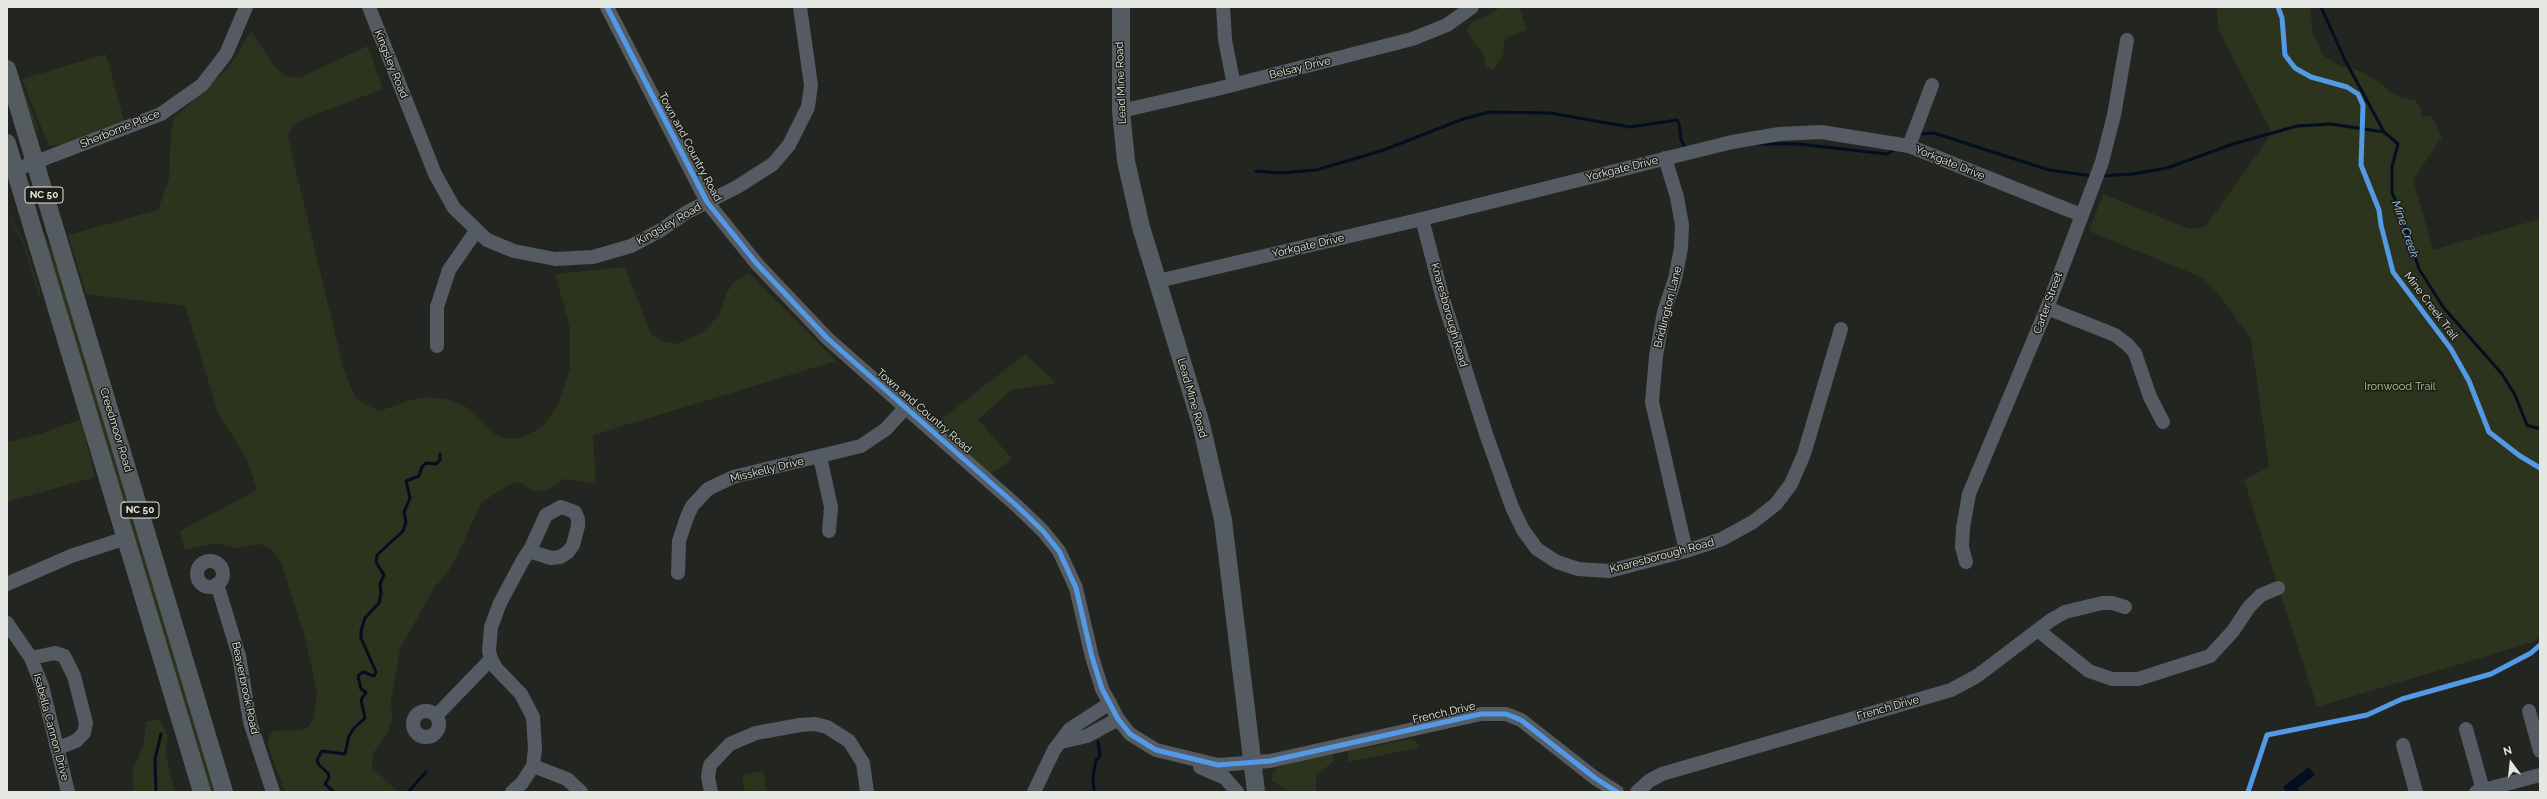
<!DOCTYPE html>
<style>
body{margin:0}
#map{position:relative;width:2547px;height:799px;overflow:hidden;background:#232521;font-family:Raleway,sans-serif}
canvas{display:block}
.frame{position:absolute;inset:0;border:8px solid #e5e7e2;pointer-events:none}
.north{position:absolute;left:2491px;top:743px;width:40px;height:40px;-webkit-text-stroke:3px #1b1d16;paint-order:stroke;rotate:345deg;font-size:11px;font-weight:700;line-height:16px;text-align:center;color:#e5e7e2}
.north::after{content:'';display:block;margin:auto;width:14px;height:18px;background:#e5e7e2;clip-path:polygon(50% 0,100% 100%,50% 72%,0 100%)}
</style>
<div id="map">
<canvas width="2547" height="799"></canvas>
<div class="frame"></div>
<div class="north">N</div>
</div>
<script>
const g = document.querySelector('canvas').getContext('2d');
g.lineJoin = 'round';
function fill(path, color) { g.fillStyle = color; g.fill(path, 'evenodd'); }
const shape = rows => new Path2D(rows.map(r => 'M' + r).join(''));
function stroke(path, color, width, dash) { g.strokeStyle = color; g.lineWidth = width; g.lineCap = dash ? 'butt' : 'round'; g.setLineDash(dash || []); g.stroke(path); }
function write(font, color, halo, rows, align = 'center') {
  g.font = font + ' Raleway,sans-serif'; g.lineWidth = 3; g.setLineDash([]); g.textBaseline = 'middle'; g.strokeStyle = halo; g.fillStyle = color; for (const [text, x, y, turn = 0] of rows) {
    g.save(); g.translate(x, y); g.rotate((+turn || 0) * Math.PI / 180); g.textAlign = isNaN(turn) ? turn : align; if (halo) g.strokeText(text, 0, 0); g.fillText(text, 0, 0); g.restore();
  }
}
fill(shape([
 [1500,7,1519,7,1527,30,1505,38,1503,55,1493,70,1486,66,1485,57,1466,30,1473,21,1490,15],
 [2217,7,2310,7,2313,36,2319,45,2321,54,2341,67,2358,70,2381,83,2390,92,2403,98,2415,100,2421,108,2421,118,2431,115,2442,137,2413,180,2433,250,2539,219,2540,637,2533,642,2317,707,2244,480,2269,467,2251,339,2218,293,2203,278,2089,231,2103,194,2189,229,2205,227,2272,133,2218,29],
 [251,31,275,67,286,76,299,78,368,46,383,89,306,118,292,126,288,137,344,371,356,398,366,405,380,411,410,400,429,397,449,400,466,407,496,435,505,438,521,438,542,427,558,405,570,369,570,328,555,274,625,267,651,334,662,341,677,344,703,332,720,314,726,294,734,282,749,273,836,361,593,435,596,484,564,479,551,488,540,491,532,491,520,482,510,484,481,503,458,554,448,572,434,588,400,649,391,701,392,719,387,734,374,752,372,763,373,768,398,792,285,792,268,746,269,736,274,731,303,730,310,725,314,717,317,691,305,638,281,562,271,549,260,544,235,548,215,543,185,550,180,531,257,490,247,459,218,413,185,306,86,294,68,235,158,210,169,178,171,130,174,118,229,67],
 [106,54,125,124,75,143,49,146,22,79],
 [14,69,16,69,39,131,36,129,20,92],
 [7,200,15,226,24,241,40,292,39,303,38,292,23,242,14,227],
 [43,231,64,278,218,792,208,792,40,232],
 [1025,354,1056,383,1012,390,978,419,1012,459,991,474,934,425],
 [81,419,95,477,7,502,7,440,10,442,40,434],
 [160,720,168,736,165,753,175,792,133,792,133,770,144,743,146,721],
 [1411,739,1418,743,1419,748,1347,762,1349,751],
 [1325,754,1332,755,1335,760,1316,776,1316,792,1290,792,1272,781,1272,774,1278,767],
 [763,771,767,792,745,792,742,775]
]), '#2c341d');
fill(shape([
 [2309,767,2315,775,2298,788,2299,792,2286,792,2283,787]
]), '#030f21');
stroke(shape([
 [2321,7,2345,60,2384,132,2398,144,2392,167,2392,193,2398,205,2419,269,2443,307,2502,374,2515,395,2527,425,2540,429],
 [1918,134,1934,133,2049,170,2092,176],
 [1756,144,1798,144,1887,154,1895,149],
 [1256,171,1281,173,1316,170,1381,151,1463,119,1489,112,1550,113,1630,127,1677,120,1679,123,1681,140,1686,149],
 [2102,176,2132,174,2167,168,2233,144,2297,126,2331,124,2384,132],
 [156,792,155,759,161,734],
 [334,792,325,784,329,778,328,773,319,765,317,760,322,751,345,754,349,736,354,728,365,718,361,700,366,692,361,689,358,676,363,672,374,676,376,672,361,638,361,631,365,618,379,603,381,593,380,584,384,575,376,562,377,555,403,531,406,522,404,512,410,498,406,481,419,476,422,467,426,463,436,464,440,460,440,454],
 [408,792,426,772],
 [1094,792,1093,777,1096,760,1100,756,1098,742]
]), '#030f21', 3);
stroke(shape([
 [369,7,435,174,454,208,487,240,514,251,555,259,593,257,631,246,661,230,687,212,737,187,773,164,789,145,808,107,811,85,800,7],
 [607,7,707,202,757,264,828,339,1017,506,1043,531,1059,551,1076,588,1092,657,1102,689,1118,719,1130,734,1156,750,1218,765,1270,761,1481,714,1506,714,1521,720,1595,778,1617,792],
 [1223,7,1225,40,1234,85],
 [1121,111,1217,89,1412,39,1447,25,1472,7],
 [1909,146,1932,85],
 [1665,158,1677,197,1682,225,1681,248,1675,279,1664,312,1656,356,1652,402,1686,551],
 [15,170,161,114,202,85,226,54,246,7],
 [1422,219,1443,299,1486,434,1512,507,1523,530,1537,549,1557,562,1578,569,1609,571,1686,551,1722,539,1753,522,1776,504,1791,484,1804,454,1841,329],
 [1158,281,1422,219,1732,142,1779,134,1821,132,1909,146,2081,215],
 [2047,308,2115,335,2128,345,2135,353,2150,397,2163,422],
 [437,346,437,307,449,270,476,231],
 [820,457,831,507,829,531],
 '197 574a13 13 0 1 1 26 0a13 13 0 1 1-26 0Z',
 [1966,562,1962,547,1963,528,1969,494,2047,308,2102,162,2114,115,2127,40],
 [678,573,679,541,687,517,692,506,708,489,733,477,861,446,886,429,905,408],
 [7,584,71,556,126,538],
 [217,584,239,656,250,722,273,792],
 [7,623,31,658,42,686,68,792],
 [2039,631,2089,671,2112,679,2138,679,2210,656,2233,631,2249,607,2261,595,2278,588],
 [31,658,55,653,64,656,74,676,86,723,84,733,76,741,58,748],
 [2529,711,2540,751],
 '413 724a13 13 0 1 1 26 0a13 13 0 1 1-26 0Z',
 [436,716,491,659],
 [2466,729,2483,790],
 [1061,742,1087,736,1118,719],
 [2403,745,2416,792],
 [533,766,567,779,581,792],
 [1200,767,1225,778,1237,792],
 [512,792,522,783,533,766,535,749,533,717,521,694,496,668,491,659,489,651,491,627,500,603,523,560,531,548,546,515,561,507,575,512,578,519,578,526,573,545,568,552,560,557,551,558,529,551],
 [711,792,708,777,710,765,730,744,756,733,800,725,815,724,827,727,849,741,863,763,867,792],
 [1034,792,1054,750,1070,729,1110,703],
 [1637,792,1649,781,1662,774,1951,690,1977,676,2051,620,2065,612,2102,603,2112,603,2125,607],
 [2476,792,2540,775]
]), '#545b62', 14);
stroke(shape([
 [1121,7,1121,111,1126,161,1141,227,1201,424,1223,520,1256,792],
 [7,69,224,792],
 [7,143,202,792]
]), '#545c62', 18);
stroke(shape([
 [607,7,707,202,757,264,828,339,1017,506,1043,531,1059,551,1076,588,1092,657,1102,689,1118,719,1130,734,1156,750,1218,765,1270,761,1481,714,1506,714,1521,720,1595,778,1617,792],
 [2278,7,2282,18,2285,55,2295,68,2311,77,2347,87,2358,94,2363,105,2361,165,2379,210,2381,225,2393,272,2451,349,2469,381,2489,432,2520,456,2540,468],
 [2248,792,2267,735,2367,715,2402,699,2491,674,2531,653,2540,645]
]), '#5399e6', 5);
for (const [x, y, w] of [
 [44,195,38],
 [140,510,38]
]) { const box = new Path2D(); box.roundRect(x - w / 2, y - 8, w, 16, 3); g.fillStyle = '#1b1d16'; g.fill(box); stroke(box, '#e5e7e2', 1); }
write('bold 10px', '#e5e7e2', null, [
 ["NC 50",44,195],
 ["NC 50",140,510]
]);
write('11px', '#e5e7e2', '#1b1d16', [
 ["Kingsley Road",391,64,68],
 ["Belsay Drive",1300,68,-14],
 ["Lead Mine Road",1121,83,-92],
 ["Sherborne Place",120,129,-22],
 ["Town and Country Road",690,147,62],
 ["Yorkgate Drive",1950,163,22],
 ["Yorkgate Drive",1622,169,-14],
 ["Kingsley Road",669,224,-30],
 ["Yorkgate Drive",1308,246,-13],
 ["Carter Street",2048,303,-70],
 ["Mine Creek Trail",2431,306,53],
 ["Bridlington Lane",1668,307,-76],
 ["Knaresborough Road",1449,315,74],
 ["Lead Mine Road",1192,398,74],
 ["Town and Country Road",924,411,41],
 ["Creedmoor Road",116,430,73],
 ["Misskelly Drive",767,470,-14],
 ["Knaresborough Road",1662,556,-15],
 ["Beaverbrook Road",245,688,78],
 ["French Drive",1888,708,-16],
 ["French Drive",1444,713,-13],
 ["Isabella Cannon Drive",51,727,75]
]);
write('11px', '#b5c990', '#1b1d16', [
 ["Ironwood Trail",2400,387]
]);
write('italic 12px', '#9fcaf8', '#1b1d16', [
 ["Mine Creek",2405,229,71]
]);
</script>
